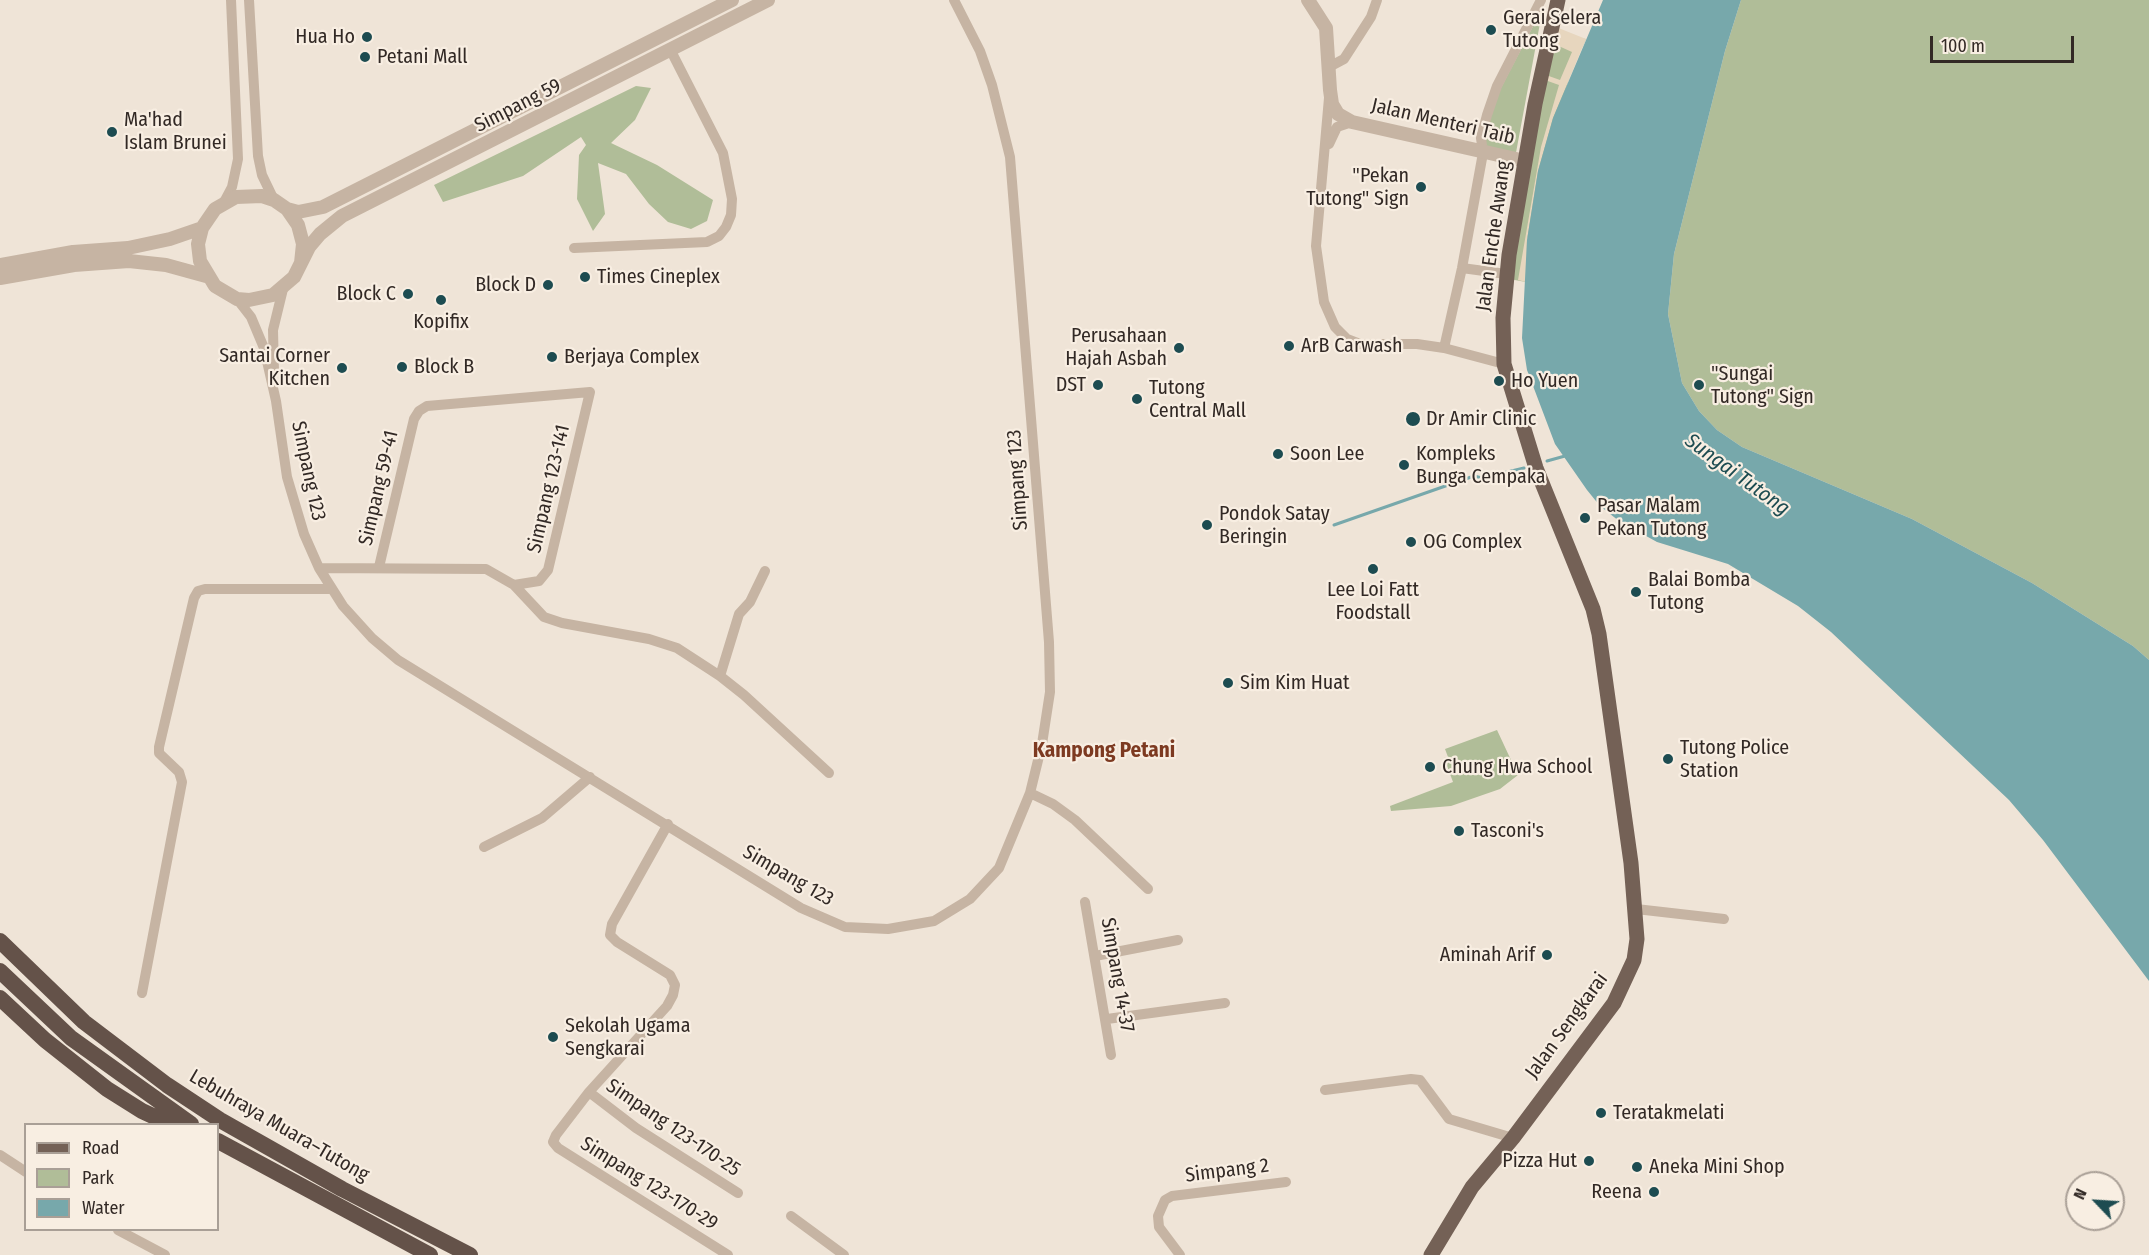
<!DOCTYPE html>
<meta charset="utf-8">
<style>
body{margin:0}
#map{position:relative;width:2149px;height:1255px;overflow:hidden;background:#efe4d7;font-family:"Fira Sans Condensed",sans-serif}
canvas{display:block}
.legend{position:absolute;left:24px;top:1123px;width:195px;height:108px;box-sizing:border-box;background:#f8eee2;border:2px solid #a99f96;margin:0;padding:8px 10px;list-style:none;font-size:18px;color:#322925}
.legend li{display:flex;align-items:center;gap:12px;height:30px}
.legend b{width:30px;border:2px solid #a99f96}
.north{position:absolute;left:2065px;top:1171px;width:60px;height:60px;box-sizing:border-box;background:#f8eee2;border:2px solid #a99f96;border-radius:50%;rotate:295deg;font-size:16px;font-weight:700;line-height:24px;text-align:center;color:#322925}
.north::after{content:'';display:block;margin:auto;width:21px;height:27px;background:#1d4c51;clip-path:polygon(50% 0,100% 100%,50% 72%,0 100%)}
.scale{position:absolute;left:1930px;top:36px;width:144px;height:27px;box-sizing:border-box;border:3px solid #322925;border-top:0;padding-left:8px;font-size:18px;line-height:21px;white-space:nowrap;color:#322925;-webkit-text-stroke:4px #f8eee2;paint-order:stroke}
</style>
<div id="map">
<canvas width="2149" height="1255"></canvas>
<ul class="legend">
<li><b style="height:8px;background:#746156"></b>Road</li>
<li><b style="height:16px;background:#b0bd98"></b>Park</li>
<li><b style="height:16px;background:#77a8ab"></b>Water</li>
</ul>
<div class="north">N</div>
<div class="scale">100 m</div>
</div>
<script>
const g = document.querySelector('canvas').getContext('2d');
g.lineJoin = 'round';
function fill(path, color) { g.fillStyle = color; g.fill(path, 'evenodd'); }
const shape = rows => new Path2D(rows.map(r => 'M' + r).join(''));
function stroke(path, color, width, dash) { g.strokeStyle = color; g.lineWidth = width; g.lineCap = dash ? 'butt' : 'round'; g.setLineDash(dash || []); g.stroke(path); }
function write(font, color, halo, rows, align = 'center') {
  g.font = font + ' "Fira Sans Condensed",sans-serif'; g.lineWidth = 4.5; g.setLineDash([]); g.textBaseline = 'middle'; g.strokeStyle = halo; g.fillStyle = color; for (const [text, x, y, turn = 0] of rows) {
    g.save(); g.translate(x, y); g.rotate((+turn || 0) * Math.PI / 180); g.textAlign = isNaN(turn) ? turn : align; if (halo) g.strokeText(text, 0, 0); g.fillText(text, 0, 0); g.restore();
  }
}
fill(shape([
 [1741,0,2149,0,2149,660,2133,646,2032,583,1912,519,1742,447,1717,430,1699,411,1682,383,1668,314,1674,254,1725,51],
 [1543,7,1515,158,1481,150,1492,105],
 [1553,34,1586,39,1571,70,1527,240,1526,282,1509,279],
 [636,86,651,88,635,120,611,143,657,165,713,200,707,221,691,229,668,222,649,204,626,174,598,163,605,214,593,231,577,199,579,155,586,145,581,137,523,176,443,202,434,185],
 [1497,730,1518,775,1500,789,1451,806,1391,811,1390,806,1453,782,1444,758,1448,757,1445,749]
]), '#b0bd98');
fill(shape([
 [1556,27,1586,39,1553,118,1538,171,1527,240,1526,282,1518,280,1541,147,1559,85,1545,80,1546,75,1560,80,1572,52,1552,43]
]), '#e7d6be');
fill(shape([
 [1603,0,1741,0,1725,51,1674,254,1668,314,1682,383,1699,411,1717,430,1742,447,1912,519,2032,583,2133,646,2149,660,2149,981,2043,840,2009,800,1831,632,1798,606,1728,564,1657,542,1619,521,1600,506,1587,490,1555,444,1527,370,1522,338,1527,240,1538,171,1553,118]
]), '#77a8ab');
stroke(shape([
 [1547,461,1565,456],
 [1334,525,1474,476,1482,478,1524,468]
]), '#77a8ab', 3);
stroke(shape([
 [249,0,258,156,262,175,274,200],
 [1329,67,1344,59,1371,17,1377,0],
 [1329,98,1316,246,1324,302,1335,327,1347,339,1360,344,1417,344,1444,348,1504,364],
 [1329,144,1337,127,1352,122],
 [224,202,232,187,238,159,231,0],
 [574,248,707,242,719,236,726,227,731,215,732,199,723,153,671,51],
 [1462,268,1506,274],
 [237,299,251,317,264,348,276,401,287,477,304,534,319,568,343,606,372,638,398,660,801,908,845,927,888,929,934,921,970,899,999,868,1030,793,1042,744,1050,692,1049,642,1010,157,992,85,980,51,954,0],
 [1444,348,1462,268,1483,153,1481,138,1487,115,1497,86,1541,0],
 [274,371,273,330,283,289],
 [379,567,414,419,419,411,427,406,590,392,548,570,539,581,514,585],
 [319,568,486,569,514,585,544,617,562,623,649,639,677,648,720,676,744,695,829,773],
 [720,676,739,614,750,602,765,571],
 [1030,793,1053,804,1075,820,1148,889],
 [668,824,612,924,610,935,617,942,670,975,675,985,673,995,667,1006,589,1092,556,1135,553,1142,558,1148,728,1255],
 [484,847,542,818,590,777],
 [1085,902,1111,1055],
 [1636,909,1724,919],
 [1095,956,1178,940],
 [142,993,182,782,179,772,159,753,159,747,194,598,198,591,205,589,332,589],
 [1107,1019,1225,1003],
 [1325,1090,1411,1079,1420,1080,1449,1119,1513,1138],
 [589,1092,636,1128,738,1193],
 [0,1155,26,1172],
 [791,1216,844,1255],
 [118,1230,165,1255],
 [1180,1255,1159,1227,1158,1216,1165,1200,1172,1196,1286,1182]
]), '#c6b4a3', 10);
stroke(shape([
 [1308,0,1326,28,1330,90,1332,104,1338,114,1352,122,1525,161],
 [287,209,298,212,323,207,732,0],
 [301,263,303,244,298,225,287,209,274,200,262,196,236,197,215,209,202,228,198,244,200,261,215,286,237,299,249,300,273,295,294,277,309,247,320,234,342,216,768,0],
 [0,265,73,252,128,248,170,239,202,228],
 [0,278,74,265,129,261,166,265,206,276]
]), '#c6b4a3', 14);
stroke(shape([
 [1431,1255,1472,1187,1513,1138,1614,1003,1634,960,1637,939,1631,863,1599,634,1593,609,1536,468,1504,364,1503,318,1509,255,1535,104,1558,0]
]), '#746156', 15);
stroke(shape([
 [0,941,84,1022,167,1085,220,1120,342,1189,470,1255],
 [0,971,71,1038,191,1124],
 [0,998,45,1040,107,1089,142,1111,170,1124],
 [218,1141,430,1255]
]), '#645249', 16);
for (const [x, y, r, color] of [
 [1491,30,6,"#1d4c51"],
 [367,37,6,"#1d4c51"],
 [365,57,6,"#1d4c51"],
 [112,132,6,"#1d4c51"],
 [1421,187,6,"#1d4c51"],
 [585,277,6,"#1d4c51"],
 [548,285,6,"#1d4c51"],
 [408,294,6,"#1d4c51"],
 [441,300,6,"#1d4c51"],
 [1289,346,6,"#1d4c51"],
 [1179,348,6,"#1d4c51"],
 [552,357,6,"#1d4c51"],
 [402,367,6,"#1d4c51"],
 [342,368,6,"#1d4c51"],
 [1499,381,6,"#1d4c51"],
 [1098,385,6,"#1d4c51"],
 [1699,385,6,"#1d4c51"],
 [1137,399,6,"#1d4c51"],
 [1413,419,8,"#1d4c51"],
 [1278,454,6,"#1d4c51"],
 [1404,465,6,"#1d4c51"],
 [1585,518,6,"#1d4c51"],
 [1207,525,6,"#1d4c51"],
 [1411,542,6,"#1d4c51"],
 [1373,569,6,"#1d4c51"],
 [1636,592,6,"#1d4c51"],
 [1228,683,6,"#1d4c51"],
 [1668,759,6,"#1d4c51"],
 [1430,767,6,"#1d4c51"],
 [1459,831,6,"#1d4c51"],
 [1547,955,6,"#1d4c51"],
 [553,1037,6,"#1d4c51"],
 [1601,1113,6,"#1d4c51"],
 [1589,1161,6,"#1d4c51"],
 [1637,1167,6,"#1d4c51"],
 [1654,1192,6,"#1d4c51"]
]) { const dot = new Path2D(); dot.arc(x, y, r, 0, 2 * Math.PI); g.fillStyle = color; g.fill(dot); stroke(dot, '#f8eee2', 2); }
write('20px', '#322925', '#f8eee2', [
 ["Gerai Selera",1503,18],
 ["Tutong",1503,41],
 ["Hua Ho",355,37,"right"],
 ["Petani Mall",377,57],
 ["Ma'had",124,120],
 ["Islam Brunei",124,143],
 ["\"Pekan",1409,176,"right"],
 ["Tutong\" Sign",1409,199,"right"],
 ["Times Cineplex",597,277],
 ["Block D",536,285,"right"],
 ["Block C",396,294,"right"],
 ["Kopifix",441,322,"center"],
 ["Perusahaan",1167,336,"right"],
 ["Hajah Asbah",1167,359,"right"],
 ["ArB Carwash",1301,346],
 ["Santai Corner",330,356,"right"],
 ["Kitchen",330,379,"right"],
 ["Berjaya Complex",564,357],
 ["Block B",414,367],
 ["\"Sungai",1711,374],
 ["Tutong\" Sign",1711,397],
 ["Ho Yuen",1511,381],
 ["DST",1086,385,"right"],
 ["Tutong",1149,388],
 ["Central Mall",1149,411],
 ["Dr Amir Clinic",1426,419],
 ["Soon Lee",1290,454],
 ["Kompleks",1416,454],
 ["Bunga Cempaka",1416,477],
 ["Pasar Malam",1597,506],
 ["Pekan Tutong",1597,529],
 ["Pondok Satay",1219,514],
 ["Beringin",1219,537],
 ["OG Complex",1423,542],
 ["Balai Bomba",1648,580],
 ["Tutong",1648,603],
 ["Lee Loi Fatt",1373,590,"center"],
 ["Foodstall",1373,613,"center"],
 ["Sim Kim Huat",1240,683],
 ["Tutong Police",1680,748],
 ["Station",1680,771],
 ["Chung Hwa School",1442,767],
 ["Tasconi's",1471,831],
 ["Aminah Arif",1535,955,"right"],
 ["Sekolah Ugama",565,1026],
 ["Sengkarai",565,1049],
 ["Teratakmelati",1613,1113],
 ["Pizza Hut",1577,1161,"right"],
 ["Aneka Mini Shop",1649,1167],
 ["Reena",1642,1192,"right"]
], 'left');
write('20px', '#322925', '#f8eee2', [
 ["Simpang 59",518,106,-27],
 ["Jalan Menteri Taib",1443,122,13],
 ["Jalan Enche Awang",1494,236,-82],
 ["Simpang 123",308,471,78],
 ["Simpang 123",1018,480,-94],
 ["Simpang 59-41",379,488,-77],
 ["Simpang 123-141",549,489,-77],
 ["Simpang 123",788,876,30],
 ["Simpang 14-37",1117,975,80],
 ["Jalan Sengkarai",1567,1026,-54],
 ["Lebuhraya Muara–Tutong",279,1126,30],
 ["Simpang 123-170-25",673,1128,34],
 ["Simpang 2",1227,1171,-7],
 ["Simpang 123-170-29",649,1184,32]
]);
write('italic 21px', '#1d4c51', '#f8eee2', [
 ["Sungai Tutong",1737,475,36]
]);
write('bold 21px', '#7d3a21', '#f8eee2', [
 ["Kampong Petani",1104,751]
]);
</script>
